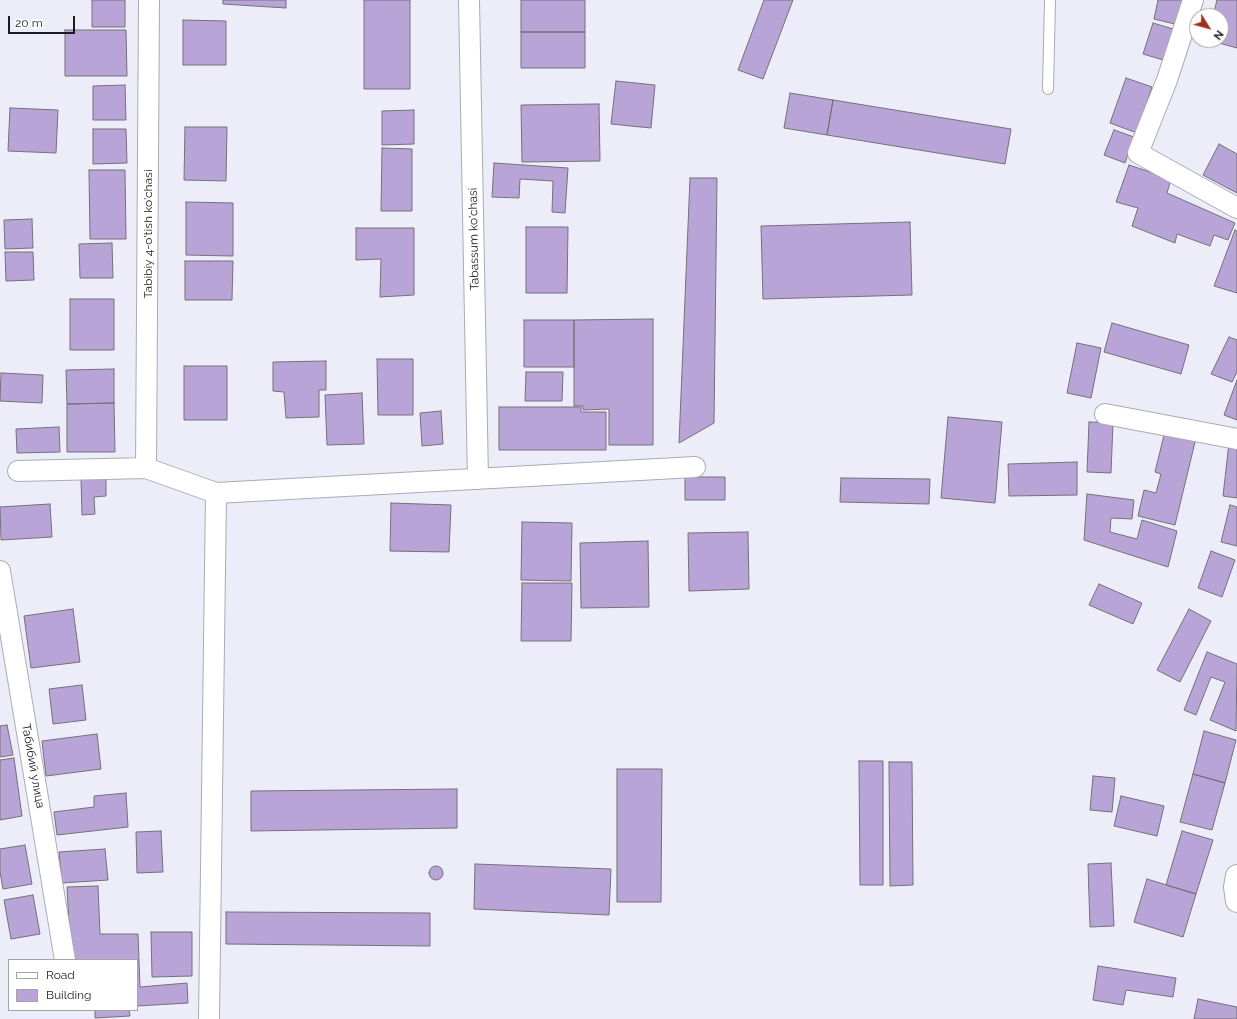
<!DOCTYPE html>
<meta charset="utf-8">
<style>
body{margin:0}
#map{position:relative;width:1237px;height:1019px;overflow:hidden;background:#ecedf8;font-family:Raleway,sans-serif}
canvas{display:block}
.legend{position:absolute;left:8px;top:959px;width:130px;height:52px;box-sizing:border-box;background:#fff;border:1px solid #a4a4a5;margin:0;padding:5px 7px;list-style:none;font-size:12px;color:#1b1c1f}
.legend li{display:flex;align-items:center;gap:8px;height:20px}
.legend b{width:20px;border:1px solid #a4a4a5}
.north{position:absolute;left:1189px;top:8px;width:40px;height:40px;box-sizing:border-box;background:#fff;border:1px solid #a4a4a5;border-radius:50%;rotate:127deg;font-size:11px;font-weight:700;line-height:16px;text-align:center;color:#1b1c1f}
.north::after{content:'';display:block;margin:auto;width:14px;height:18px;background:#9a311c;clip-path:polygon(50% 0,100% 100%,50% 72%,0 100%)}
.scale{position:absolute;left:8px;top:16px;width:67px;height:18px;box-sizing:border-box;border:2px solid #1b1c1f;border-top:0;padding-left:5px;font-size:12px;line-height:14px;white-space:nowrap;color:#1b1c1f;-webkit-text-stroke:3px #fff;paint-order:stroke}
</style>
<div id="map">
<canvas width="1237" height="1019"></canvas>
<ul class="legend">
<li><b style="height:5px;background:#fff"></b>Road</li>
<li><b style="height:11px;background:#b9a4d7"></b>Building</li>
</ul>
<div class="north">N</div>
<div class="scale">20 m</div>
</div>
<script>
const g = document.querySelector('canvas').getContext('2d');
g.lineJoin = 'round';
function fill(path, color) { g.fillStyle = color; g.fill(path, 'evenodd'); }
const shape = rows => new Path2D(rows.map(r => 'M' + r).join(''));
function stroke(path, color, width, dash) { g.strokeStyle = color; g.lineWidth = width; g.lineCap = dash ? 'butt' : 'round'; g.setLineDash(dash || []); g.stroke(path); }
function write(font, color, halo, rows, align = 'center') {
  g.font = font + ' Raleway,sans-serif'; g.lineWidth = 4; g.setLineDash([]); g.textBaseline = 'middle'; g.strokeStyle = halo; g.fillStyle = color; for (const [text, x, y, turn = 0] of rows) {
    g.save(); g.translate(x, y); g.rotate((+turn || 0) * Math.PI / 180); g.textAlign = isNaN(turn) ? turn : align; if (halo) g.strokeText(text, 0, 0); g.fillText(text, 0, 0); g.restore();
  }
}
const building = shape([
 [92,0,125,0,125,27,92,27,92,0],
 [223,0,286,0,286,8,223,4,223,0],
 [364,0,410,0,410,89,364,89,364,0],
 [521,0,585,0,585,32,521,32,521,0],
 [764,0,793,0,763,79,738,70,764,0],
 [1158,0,1190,0,1183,26,1154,19,1158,0],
 [1217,0,1237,0,1237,48,1208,40,1221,40,1221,16,1213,16,1217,0],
 [183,20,226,21,226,65,183,65,183,20],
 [1153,23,1180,31,1170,62,1143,54,1153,23],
 [65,30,126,30,127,76,65,76,65,30],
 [521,32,585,32,585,68,521,68,521,32],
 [1126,78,1152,87,1137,133,1110,123,1126,78],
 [616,81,655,85,651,128,611,124,616,81],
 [125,85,126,120,93,120,93,86,125,85],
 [790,93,833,100,827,135,784,128,790,93],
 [833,100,1011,129,1005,164,827,135,833,100],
 [599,104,600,161,522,162,521,105,599,104],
 [10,108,58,110,56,153,8,151,10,108],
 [414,110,414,144,382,145,382,111,414,110],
 [185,127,227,127,226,181,184,180,185,127],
 [93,129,126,129,127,163,93,164,93,129],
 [1114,130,1134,137,1125,163,1104,155,1114,130],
 [1219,144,1237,154,1237,193,1203,175,1219,144],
 [382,148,412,149,412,211,381,211,382,148],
 [494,163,568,168,565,213,552,212,553,181,520,179,519,198,492,197,494,163],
 [1129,165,1171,179,1167,193,1235,223,1228,240,1214,235,1210,246,1177,234,1175,243,1132,226,1138,208,1116,202,1129,165],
 [89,170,125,170,126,239,90,239,89,170],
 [690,178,717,178,714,423,679,443,690,178],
 [186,202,233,203,233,256,186,255,186,202],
 [32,219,33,248,5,249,4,220,32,219],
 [910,222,912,295,763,299,761,226,910,222],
 [526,227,568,227,567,293,526,293,526,227],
 [356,228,414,228,414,295,380,297,381,259,356,260,356,228],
 [1235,230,1237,231,1237,293,1214,286,1235,230],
 [112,243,113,278,80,278,79,244,112,243],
 [5,252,33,252,34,280,6,281,5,252],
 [185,261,233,261,232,300,185,300,185,261],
 [70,299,114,299,114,350,70,350,70,299],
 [653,319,653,445,609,445,609,409,583,410,583,406,574,406,574,320,653,319],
 [524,320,574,320,574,367,524,367,524,320],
 [1112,323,1189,345,1181,374,1104,352,1112,323],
 [1229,337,1237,340,1237,372,1232,382,1211,374,1229,337],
 [1077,343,1101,348,1091,398,1067,393,1077,343],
 [377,359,413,359,413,415,378,415,377,359],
 [326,361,326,390,319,390,319,417,286,418,284,392,273,391,273,362,326,361],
 [184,366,227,366,227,420,184,420,184,366],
 [114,369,114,403,67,404,66,370,114,369],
 [526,372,563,372,562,401,525,401,526,372],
 [1,373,43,375,42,403,0,401,1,373],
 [1237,380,1237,420,1224,415,1237,380],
 [362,393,364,444,327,445,325,395,362,393],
 [114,403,115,452,67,452,67,404,114,403],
 [499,407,581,407,581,412,606,412,606,450,499,450,499,407],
 [441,411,443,444,422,446,420,413,441,411],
 [948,417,1002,422,995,503,941,498,948,417],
 [1089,422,1113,423,1111,473,1087,472,1089,422],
 [59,427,60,452,17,453,16,429,59,427],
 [1165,431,1196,438,1175,525,1138,516,1144,490,1156,493,1161,474,1155,472,1165,431],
 [1229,443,1237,444,1237,498,1223,496,1229,443],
 [1077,462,1077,495,1009,496,1008,464,1077,462],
 [106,477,106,496,94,497,95,514,82,515,81,479,106,477],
 [685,477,725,477,725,500,685,500,685,477],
 [841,478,930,479,929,504,840,502,841,478],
 [1087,494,1134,500,1132,519,1111,518,1110,532,1137,539,1142,520,1177,531,1168,567,1084,540,1087,494],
 [391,503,451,505,449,552,390,551,391,503],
 [50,504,52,537,1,540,0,507,50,504],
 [1230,505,1237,507,1237,546,1221,542,1230,505],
 [522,522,572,523,571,581,521,580,522,522],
 [748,532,749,589,689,591,688,533,748,532],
 [648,541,649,607,581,608,580,543,648,541],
 [1211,551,1235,560,1222,597,1198,588,1211,551],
 [522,583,572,583,571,641,521,641,522,583],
 [1099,584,1142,603,1133,624,1089,605,1099,584],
 [73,609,80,662,31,668,24,616,73,609],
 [1189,609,1211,621,1180,682,1157,670,1189,609],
 [1207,652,1237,664,1236,731,1210,720,1225,682,1211,677,1196,715,1184,710,1207,652],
 [82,685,86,720,53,724,49,689,82,685],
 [7,725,13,755,0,757,0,726,7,725],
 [1204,731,1236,740,1225,783,1193,774,1204,731],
 [97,734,101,769,46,776,42,741,97,734],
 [14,758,22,816,0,820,0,760,14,758],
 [859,761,883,761,883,885,860,885,859,761],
 [889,762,912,762,913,885,890,886,889,762],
 [617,769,662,769,661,902,617,902,617,769],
 [1193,774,1225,783,1212,830,1180,822,1193,774],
 [1093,776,1115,778,1112,812,1090,810,1093,776],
 [457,789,457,828,251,831,251,791,457,789],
 [126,793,128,827,57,835,54,812,94,807,94,796,126,793],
 [1121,796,1164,806,1157,836,1114,826,1121,796],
 [161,831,163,872,137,873,136,832,161,831],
 [1182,831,1213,840,1196,894,1166,885,1182,831],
 [25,845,32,884,3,889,0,872,0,849,25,845],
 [105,849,108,880,62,883,59,852,105,849],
 [1111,863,1114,926,1090,927,1088,864,1111,863],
 [475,864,611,869,609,915,474,909,475,864],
 '429 873a7 7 0 1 1 14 0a7 7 0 1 1-14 0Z',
 [1147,879,1196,894,1183,937,1134,922,1147,879],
 [98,886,100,934,138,934,140,987,187,983,188,1003,137,1006,137,960,71,960,67,887,98,886],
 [33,895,40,934,11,939,4,900,33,895],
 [226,912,430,913,430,946,226,944,226,912],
 [151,932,192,932,192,976,152,977,151,932],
 [1098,966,1176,978,1173,997,1126,990,1123,1005,1093,1000,1098,966],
 [1198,999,1237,1007,1237,1019,1194,1019,1198,999],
 [95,1010,129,1010,130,1016,95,1018,95,1010]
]);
fill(building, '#b9a4d7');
stroke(building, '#747079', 1);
const lane = shape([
 [1048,89,1050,0]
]);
const street = shape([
 [469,0,478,479],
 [1193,0,1167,80,1138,153,1237,208],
 [1105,414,1237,439],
 [146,468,149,0],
 [18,471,146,468,216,493,695,467],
 [0,571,65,960],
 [209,1019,216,493]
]);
const secondary = shape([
 [1237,876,1235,887,1237,901]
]);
stroke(lane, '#aaabb4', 12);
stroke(street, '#aaabb4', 22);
stroke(secondary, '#aaabb4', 24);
stroke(lane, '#fff', 10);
stroke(street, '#fff', 20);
stroke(secondary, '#fff', 22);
write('12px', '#1b1c1f', '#fff', [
 ["Tabibiy 4-o'tish ko'chasi",148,234,-90],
 ["Tabassum ko'chasi",474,239,-91],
 ["Табибий улица",33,766,80]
]);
</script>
